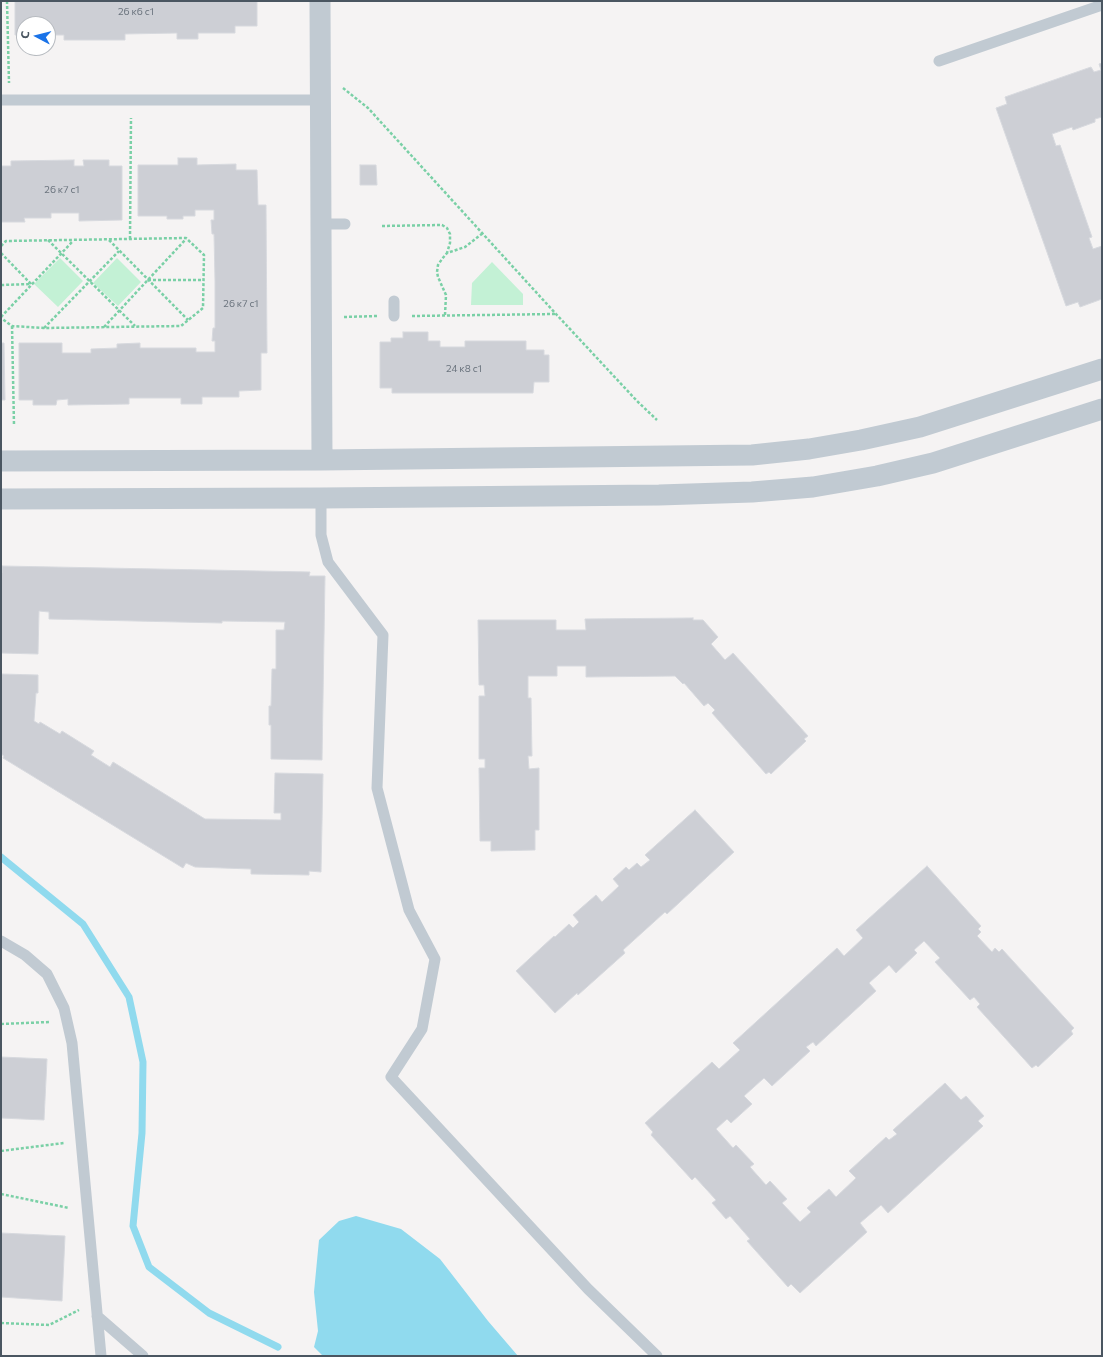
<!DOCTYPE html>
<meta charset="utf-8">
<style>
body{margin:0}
#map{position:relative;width:1103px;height:1357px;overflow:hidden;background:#f5f3f3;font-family:Commissioner,sans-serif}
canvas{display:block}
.frame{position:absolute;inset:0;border:2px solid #4a5661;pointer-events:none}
.north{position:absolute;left:16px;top:16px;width:40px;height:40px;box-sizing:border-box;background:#fff;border:1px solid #b7bbc0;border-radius:50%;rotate:277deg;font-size:11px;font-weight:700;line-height:16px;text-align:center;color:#4a5661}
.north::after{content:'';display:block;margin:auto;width:14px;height:18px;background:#1a73e8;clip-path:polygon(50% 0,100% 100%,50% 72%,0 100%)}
</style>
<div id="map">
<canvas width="1103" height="1357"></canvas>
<div class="frame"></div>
<div class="north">С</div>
</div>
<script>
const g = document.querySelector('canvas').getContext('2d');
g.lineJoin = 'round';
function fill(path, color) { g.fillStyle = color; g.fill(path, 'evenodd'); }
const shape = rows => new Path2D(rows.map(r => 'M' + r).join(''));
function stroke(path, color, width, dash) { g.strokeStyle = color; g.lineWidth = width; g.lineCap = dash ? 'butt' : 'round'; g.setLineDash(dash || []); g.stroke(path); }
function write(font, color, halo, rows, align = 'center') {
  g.font = font + ' Commissioner,sans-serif'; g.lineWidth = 4; g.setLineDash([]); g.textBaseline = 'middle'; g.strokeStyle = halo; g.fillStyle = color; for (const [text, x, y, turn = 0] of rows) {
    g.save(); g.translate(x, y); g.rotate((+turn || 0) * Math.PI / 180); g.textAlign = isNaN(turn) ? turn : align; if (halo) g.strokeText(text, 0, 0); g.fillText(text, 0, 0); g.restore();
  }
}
fill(shape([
 [60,258,83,281,58,307,34,284],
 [117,258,141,282,118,306,93,283],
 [492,262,523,294,523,305,471,305,472,283]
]), '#c3f1d5');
fill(shape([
 [356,1216,401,1229,440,1259,488,1321,518,1356,323,1356,314,1347,318,1331,314,1292,319,1240,339,1221]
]), '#90daee');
stroke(shape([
 [1,857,7,862,83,924,129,997,143,1062,142,1133,133,1226,149,1267,209,1313,278,1347]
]), '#90daee', 7);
const building = shape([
 [15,1,257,1,257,26,235,26,235,33,198,33,198,39,177,39,177,33,125,34,125,40,64,40,64,35,53,35,53,40,48,40,48,24,24,24,24,35,15,35,15,1],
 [1102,63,1102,117,1095,119,1095,122,1073,130,1072,127,1052,134,1056,146,1060,145,1092,237,1089,238,1093,249,1102,246,1102,299,1080,307,1078,302,1066,306,996,108,1007,104,1005,97,1091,67,1094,72,1101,70,1099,64,1102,63],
 [178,158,197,158,197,165,236,164,236,170,257,170,258,205,266,205,267,353,261,353,261,390,239,391,239,397,202,397,202,404,181,404,181,398,129,398,129,404,68,405,68,399,57,400,56,405,33,405,33,400,19,400,19,343,62,343,62,353,91,353,91,349,117,348,117,344,140,343,140,348,196,348,196,352,215,352,215,341,212,341,213,328,215,328,215,281,214,234,212,234,211,220,214,220,214,210,195,210,195,216,183,216,183,219,167,219,167,216,138,216,138,165,178,165,178,158],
 [74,160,74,166,84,166,83,160,109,160,109,166,122,166,122,220,79,221,79,213,51,213,51,218,24,218,25,222,1,222,1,166,11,166,11,161,74,160],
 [360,165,376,165,377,185,360,185,360,165],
 [403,332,428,332,428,341,440,341,440,347,465,347,465,341,526,341,526,350,544,350,544,355,549,355,549,382,534,382,533,393,392,393,392,388,380,388,380,342,391,342,391,338,403,338,403,332],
 [1,343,4,343,5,400,1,400,1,343],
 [2,566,310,572,309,576,325,576,322,760,271,759,271,725,269,725,269,706,271,706,272,669,276,669,276,630,284,630,285,622,222,621,222,623,49,619,49,612,39,611,38,654,1,653,1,573,2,573,2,566],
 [693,618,693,620,703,620,718,637,711,644,725,660,733,653,808,736,804,739,806,741,771,774,769,772,766,774,712,713,715,710,708,703,704,706,684,683,683,684,675,676,586,677,586,666,557,666,557,676,528,676,528,698,531,698,532,756,528,756,529,769,539,768,539,830,535,830,535,850,491,851,491,841,480,841,479,768,485,768,485,759,479,759,479,696,485,696,484,685,479,685,478,620,556,620,556,630,586,630,585,619,693,618],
 [1,674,38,675,38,693,36,693,34,721,39,724,40,722,60,734,62,731,94,751,91,755,110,767,113,762,205,819,281,820,281,813,274,813,275,773,323,774,321,872,309,871,309,875,251,874,251,869,195,867,186,863,183,868,3,758,4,756,1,754,1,674],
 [695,810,734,852,667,914,665,912,623,950,625,953,578,995,577,993,555,1013,516,971,554,936,555,937,569,924,573,928,579,922,573,915,596,895,602,902,619,886,613,879,626,867,629,870,637,863,641,867,650,860,645,855,695,810],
 [927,866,981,926,978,929,981,932,977,936,992,952,995,948,999,952,1002,949,1074,1028,1071,1031,1073,1034,1038,1067,1036,1065,1032,1068,977,1007,980,1004,974,997,970,1000,935,962,940,958,924,941,914,950,917,953,896,973,889,965,869,983,876,991,816,1046,813,1042,806,1047,810,1051,772,1086,764,1078,744,1096,752,1104,731,1123,727,1119,716,1129,733,1148,736,1145,754,1164,750,1167,766,1185,770,1181,787,1199,782,1203,800,1222,811,1212,807,1208,829,1189,836,1197,856,1178,849,1171,886,1137,889,1140,897,1134,893,1130,945,1083,961,1100,966,1096,984,1116,978,1121,983,1126,888,1213,881,1205,860,1223,867,1232,800,1293,791,1284,788,1287,747,1241,750,1239,730,1216,726,1219,712,1203,716,1200,695,1177,692,1180,651,1135,653,1132,645,1123,712,1062,719,1069,740,1050,733,1043,837,948,844,956,863,938,856,930,927,866],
 [1,1057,47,1059,44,1120,1,1118,1,1057],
 [1,1233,65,1236,62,1301,1,1297,1,1233]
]);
fill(building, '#cdcfd5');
stroke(building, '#d7d9de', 1);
stroke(shape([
 [7,1,9,83],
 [343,88,368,108,556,314,637,401,657,420],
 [382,226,442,225,447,228,450,234,450,243,447,253],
 [130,239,131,118],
 [48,240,135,326],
 [109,240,188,320],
 [1,246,6,241,186,238,204,255,203,308,181,326,44,328,12,326,1,318],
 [1,253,31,284,1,285],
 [148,280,203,280],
 [445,315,446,295,438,277,437,272,438,265,442,259,447,253,465,247,483,233],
 [412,316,555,314],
 [1,317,73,241],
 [344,317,377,316],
 [12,326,14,425],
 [104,327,186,239],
 [44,328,119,251],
 [1,1024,49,1022],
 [1,1151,64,1143],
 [1,1194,69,1208],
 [1,1323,49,1325,79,1310]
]), '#7ad0a6', 2.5, [3, 2]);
stroke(shape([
 [939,61,1102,5],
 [1,100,320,100],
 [321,224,345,224],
 [394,301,394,316],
 [321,498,321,535,328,562,383,635,377,788,409,910,435,959,422,1029,391,1077,588,1289,657,1356],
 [1,941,25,955,47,974,64,1008,72,1043,101,1356],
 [97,1316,143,1356]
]), '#c1cad2', 11);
stroke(shape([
 [320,1,322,460],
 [1,461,322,460,752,455,809,449,861,440,920,427,1102,369],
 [1,499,321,498,659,495,752,492,813,487,877,476,933,463,1102,409]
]), '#c1cad2', 21);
write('10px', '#6b747e', null, [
 ["26 к6 с1",136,12],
 ["26 к7 с1",62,190],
 ["26 к7 с1",241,304],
 ["24 к8 с1",464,369]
]);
</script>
